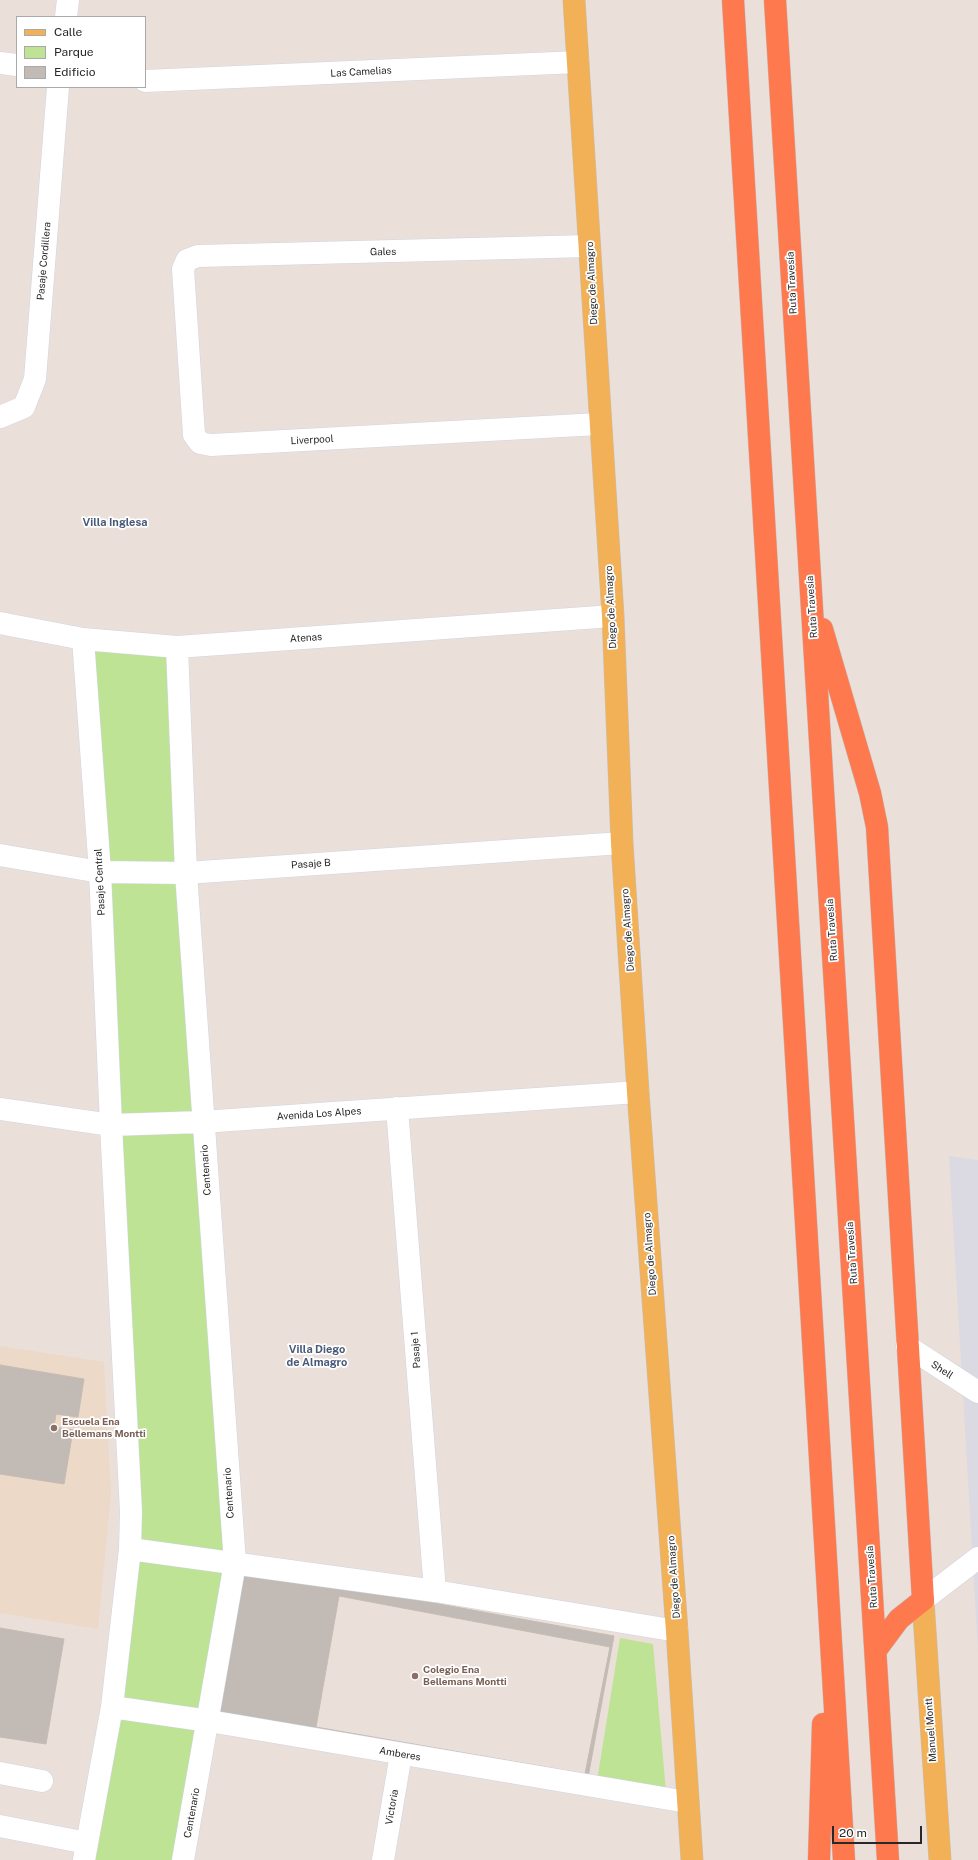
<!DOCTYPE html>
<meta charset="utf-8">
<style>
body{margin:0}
#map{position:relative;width:978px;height:1860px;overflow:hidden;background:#ebdfd9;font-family:"Public Sans",sans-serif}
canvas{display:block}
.legend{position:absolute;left:16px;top:16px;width:130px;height:72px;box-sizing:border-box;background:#fff;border:1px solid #a9a9a9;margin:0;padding:5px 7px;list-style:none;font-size:12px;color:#282828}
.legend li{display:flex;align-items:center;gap:8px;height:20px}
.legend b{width:20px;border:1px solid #a9a9a9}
.scale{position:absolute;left:832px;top:1826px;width:90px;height:18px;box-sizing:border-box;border:2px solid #282828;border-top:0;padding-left:5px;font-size:12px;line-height:14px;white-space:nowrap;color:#282828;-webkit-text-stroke:3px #fff;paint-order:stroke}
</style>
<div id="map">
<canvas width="978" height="1860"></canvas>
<ul class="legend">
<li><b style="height:5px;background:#f2b057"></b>Calle</li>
<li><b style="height:11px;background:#bee394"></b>Parque</li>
<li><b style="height:11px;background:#c2bbb5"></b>Edificio</li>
</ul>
<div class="scale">20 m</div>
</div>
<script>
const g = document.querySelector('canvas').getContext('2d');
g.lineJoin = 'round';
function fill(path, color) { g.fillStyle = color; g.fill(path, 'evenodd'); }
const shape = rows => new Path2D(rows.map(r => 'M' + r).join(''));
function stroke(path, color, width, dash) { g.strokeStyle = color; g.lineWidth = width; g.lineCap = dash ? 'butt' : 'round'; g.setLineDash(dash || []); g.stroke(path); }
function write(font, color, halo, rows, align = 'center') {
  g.font = font + ' "Public Sans",sans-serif'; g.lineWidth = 3.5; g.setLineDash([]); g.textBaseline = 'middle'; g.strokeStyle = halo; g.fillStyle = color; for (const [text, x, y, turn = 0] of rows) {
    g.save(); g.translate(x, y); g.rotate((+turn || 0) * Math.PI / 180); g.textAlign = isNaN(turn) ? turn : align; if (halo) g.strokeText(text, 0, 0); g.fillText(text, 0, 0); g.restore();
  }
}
fill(shape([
 [949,1156,978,1160,978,1651]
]), '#dbdae2');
fill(shape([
 [0,1346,104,1362,111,1494,98,1629,0,1613]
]), '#edd9c7');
fill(shape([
 [91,647,171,653,228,1563,176,1860,91,1860,137,1549],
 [620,1638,653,1644,666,1792,597,1781]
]), '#bee394');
const building = shape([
 [0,1365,84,1379,78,1417,56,1414,54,1427,73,1430,64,1484,0,1474,0,1365],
 [243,1568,614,1636,587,1783,216,1716,243,1568],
 [339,1596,610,1647,585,1774,316,1727,339,1596],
 [0,1628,64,1639,46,1744,0,1737,0,1628]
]);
fill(building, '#c2bbb5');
stroke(building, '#c6bbb3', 1);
const minor = shape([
 [66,17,68,0],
 [0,63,17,65],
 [145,81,578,62],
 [589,246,198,256,187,260,183,269,194,435,200,443,211,445,599,424],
 [0,417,24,407,35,379,58,87],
 [0,623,83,639,177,647,613,616],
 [83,639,100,872,111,1125,131,1512,130,1549,112,1707,84,1860],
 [177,647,186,873,235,1563,183,1860],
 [0,855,100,872,186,873,622,843],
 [397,1108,435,1591],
 [0,1109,111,1125,202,1122,638,1092],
 [907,1346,978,1392],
 [130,1549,435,1591,677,1631],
 [923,1600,978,1558],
 [112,1707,209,1721,687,1802],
 [0,1773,42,1781],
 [0,1826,87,1843],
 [383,1860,401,1754]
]);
const major = shape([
 [574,0,613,616,622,843,638,1092,677,1631,692,1860],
 [923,1600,940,1860]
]);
const highway = shape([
 [733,0,844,1860],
 [775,0,888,1860],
 [822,629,870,793,877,827,923,1600,899,1619,876,1650],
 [819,1860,823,1724]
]);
stroke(minor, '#ced5e1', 23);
stroke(major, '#c3c3c3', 23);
stroke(highway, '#c3c3c3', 23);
stroke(minor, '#fff', 22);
stroke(major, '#f2b057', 22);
stroke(highway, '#ff794f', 22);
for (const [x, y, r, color] of [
 [54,1428,4,"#8d6e63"],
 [415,1676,4,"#8d6e63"]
]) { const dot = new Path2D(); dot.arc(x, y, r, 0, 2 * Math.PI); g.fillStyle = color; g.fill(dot); stroke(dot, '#fff', 1.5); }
write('10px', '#282828', '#fff', [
 ["Las Camelias",361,72,-3],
 ["Gales",383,252,-1],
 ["Pasaje Cordillera",44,261,-85],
 ["Diego de Almagro",592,283,-93],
 ["Ruta Travesía",792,283,-93],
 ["Liverpool",312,440,-3],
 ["Diego de Almagro",611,607,-93],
 ["Ruta Travesía",812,607,-94],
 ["Atenas",306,638,-4],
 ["Pasaje B",311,864,-4],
 ["Pasaje Central",100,882,-93],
 ["Diego de Almagro",628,930,-94],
 ["Ruta Travesía",832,930,-94],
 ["Avenida Los Alpes",319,1114,-4],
 ["Centenario",206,1170,-94],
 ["Ruta Travesía",852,1253,-94],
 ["Diego de Almagro",650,1254,-94],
 ["Pasaje 1",416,1350,-94],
 ["Shell",942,1370,33],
 ["Centenario",229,1493,-94],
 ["Diego de Almagro",674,1577,-94],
 ["Ruta Travesía",872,1577,-94],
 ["Manuel Montt",931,1730,-94],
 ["Amberes",400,1754,10],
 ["Victoria",392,1807,-80],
 ["Centenario",192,1813,-80]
]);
write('bold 10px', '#785e54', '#fff', [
 ["Escuela Ena",62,1422],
 ["Bellemans Montti",62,1434],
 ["Colegio Ena",423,1670],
 ["Bellemans Montti",423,1682]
], 'left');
write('bold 11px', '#485a78', '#fff', [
 ["Villa Inglesa",115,523],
 ["Villa Diego",317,1350],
 ["de Almagro",317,1363]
]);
</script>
